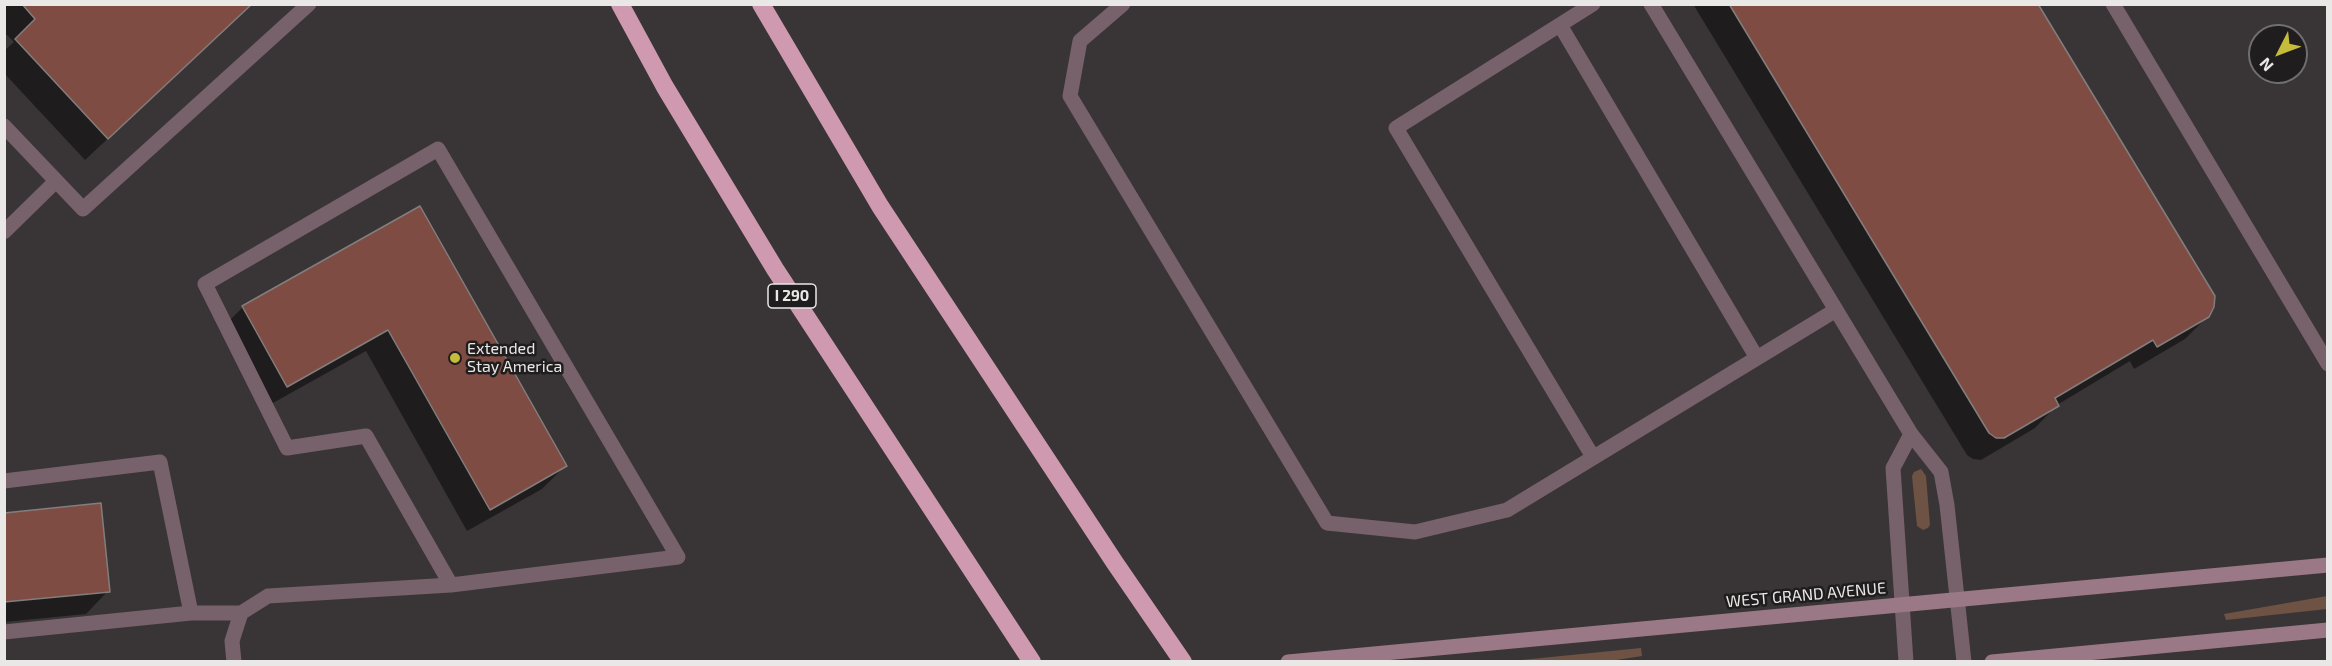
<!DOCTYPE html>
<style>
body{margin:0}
#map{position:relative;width:2332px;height:666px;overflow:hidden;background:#393536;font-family:"Exo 2",sans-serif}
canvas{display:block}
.frame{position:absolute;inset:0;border:6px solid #eae7e7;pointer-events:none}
.north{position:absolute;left:2248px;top:24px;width:60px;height:60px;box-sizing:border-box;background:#1f1d1d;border:2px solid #706e6e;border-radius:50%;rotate:228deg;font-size:16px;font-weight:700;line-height:24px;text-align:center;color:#eae7e7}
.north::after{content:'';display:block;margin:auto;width:21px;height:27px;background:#c6bc3c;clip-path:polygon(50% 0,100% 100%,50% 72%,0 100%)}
</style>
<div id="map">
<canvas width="2332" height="666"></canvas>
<div class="frame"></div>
<div class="north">N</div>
</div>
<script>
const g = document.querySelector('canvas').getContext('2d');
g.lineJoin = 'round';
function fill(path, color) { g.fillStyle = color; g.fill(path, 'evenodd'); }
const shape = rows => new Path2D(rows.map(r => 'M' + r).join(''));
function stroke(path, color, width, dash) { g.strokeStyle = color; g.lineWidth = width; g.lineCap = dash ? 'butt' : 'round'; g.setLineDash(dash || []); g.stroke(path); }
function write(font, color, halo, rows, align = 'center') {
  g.font = font + ' "Exo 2",sans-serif'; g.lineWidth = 5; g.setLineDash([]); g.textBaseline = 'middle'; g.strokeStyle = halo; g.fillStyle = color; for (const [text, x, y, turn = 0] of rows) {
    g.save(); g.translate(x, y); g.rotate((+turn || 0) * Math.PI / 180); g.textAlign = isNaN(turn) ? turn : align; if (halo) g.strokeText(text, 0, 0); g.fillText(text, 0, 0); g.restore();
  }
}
fill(shape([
 [1921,469,1926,476,1930,525,1928,528,1923,530,1917,526,1912,476,1914,472],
 [2327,596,2327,609,2226,620,2224,614],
 [1641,648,1642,656,1610,661,1511,661]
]), '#6e5243');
fill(shape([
 [4,4,252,4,85,160,4,73,4,51,14,42,4,32],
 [1693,4,2036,4,2208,316,2185,339,2134,369,2130,361,2057,405,2035,428,1981,460,1973,459,1967,455],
 [419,208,565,466,542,489,467,531,366,351,264,408,220,330,243,307],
 [4,514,108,591,86,614,4,622]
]), '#0007');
const building = shape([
 [22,4,252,4,108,139,15,39,35,19,22,4],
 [1729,4,2038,4,2215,296,2214,307,2209,317,2157,347,2153,340,2055,398,2059,406,2004,438,1996,438,1989,433,1729,4],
 [420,206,567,466,490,510,388,330,287,387,242,306,420,206],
 [101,503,110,592,4,602,4,513,101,503]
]);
fill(building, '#7f4c44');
stroke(building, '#827e7d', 1.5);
stroke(shape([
 [1123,4,1080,41,1070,96,1327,523,1415,532,1507,510,1836,310],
 [1593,4,1396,128,1593,457],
 [1651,4,1911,434,1941,472,1947,505,1964,662],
 [2113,4,2328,364],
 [1560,25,1757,358],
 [4,126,83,209,309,4],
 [4,232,56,181],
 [4,481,160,462,191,613,241,613,268,596,451,585,678,557,438,149,205,284,287,448,366,436,451,585],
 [4,632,191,613],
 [234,662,232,641,241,613],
 [1906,662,1893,468,1911,434]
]), '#77616a', 15);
stroke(shape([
 [1288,662,2328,565],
 [1992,662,2328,630]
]), '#9b7886', 15);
stroke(shape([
 [620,4,665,87,775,269,1032,662],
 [761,4,880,206,1115,563,1183,662]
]), '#cf99af', 18);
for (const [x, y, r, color] of [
 [455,358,6,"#c6bc3c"]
]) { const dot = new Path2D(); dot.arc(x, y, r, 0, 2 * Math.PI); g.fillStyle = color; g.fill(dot); stroke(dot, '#1f1d1d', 2); }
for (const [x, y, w] of [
 [792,296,48]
]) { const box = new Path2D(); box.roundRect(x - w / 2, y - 12, w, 24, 4.5); g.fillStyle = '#1f1d1d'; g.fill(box); stroke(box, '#eae7e7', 1.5); }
write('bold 15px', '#eae7e7', null, [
 ["I 290",792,296]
]);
write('16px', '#eae7e7', '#1f1d1d', [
 ["Extended",467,349],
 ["Stay America",467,367]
], 'left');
write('16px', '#eae7e7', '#1f1d1d', [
 ["WEST GRAND AVENUE",1806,595,-5]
]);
</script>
